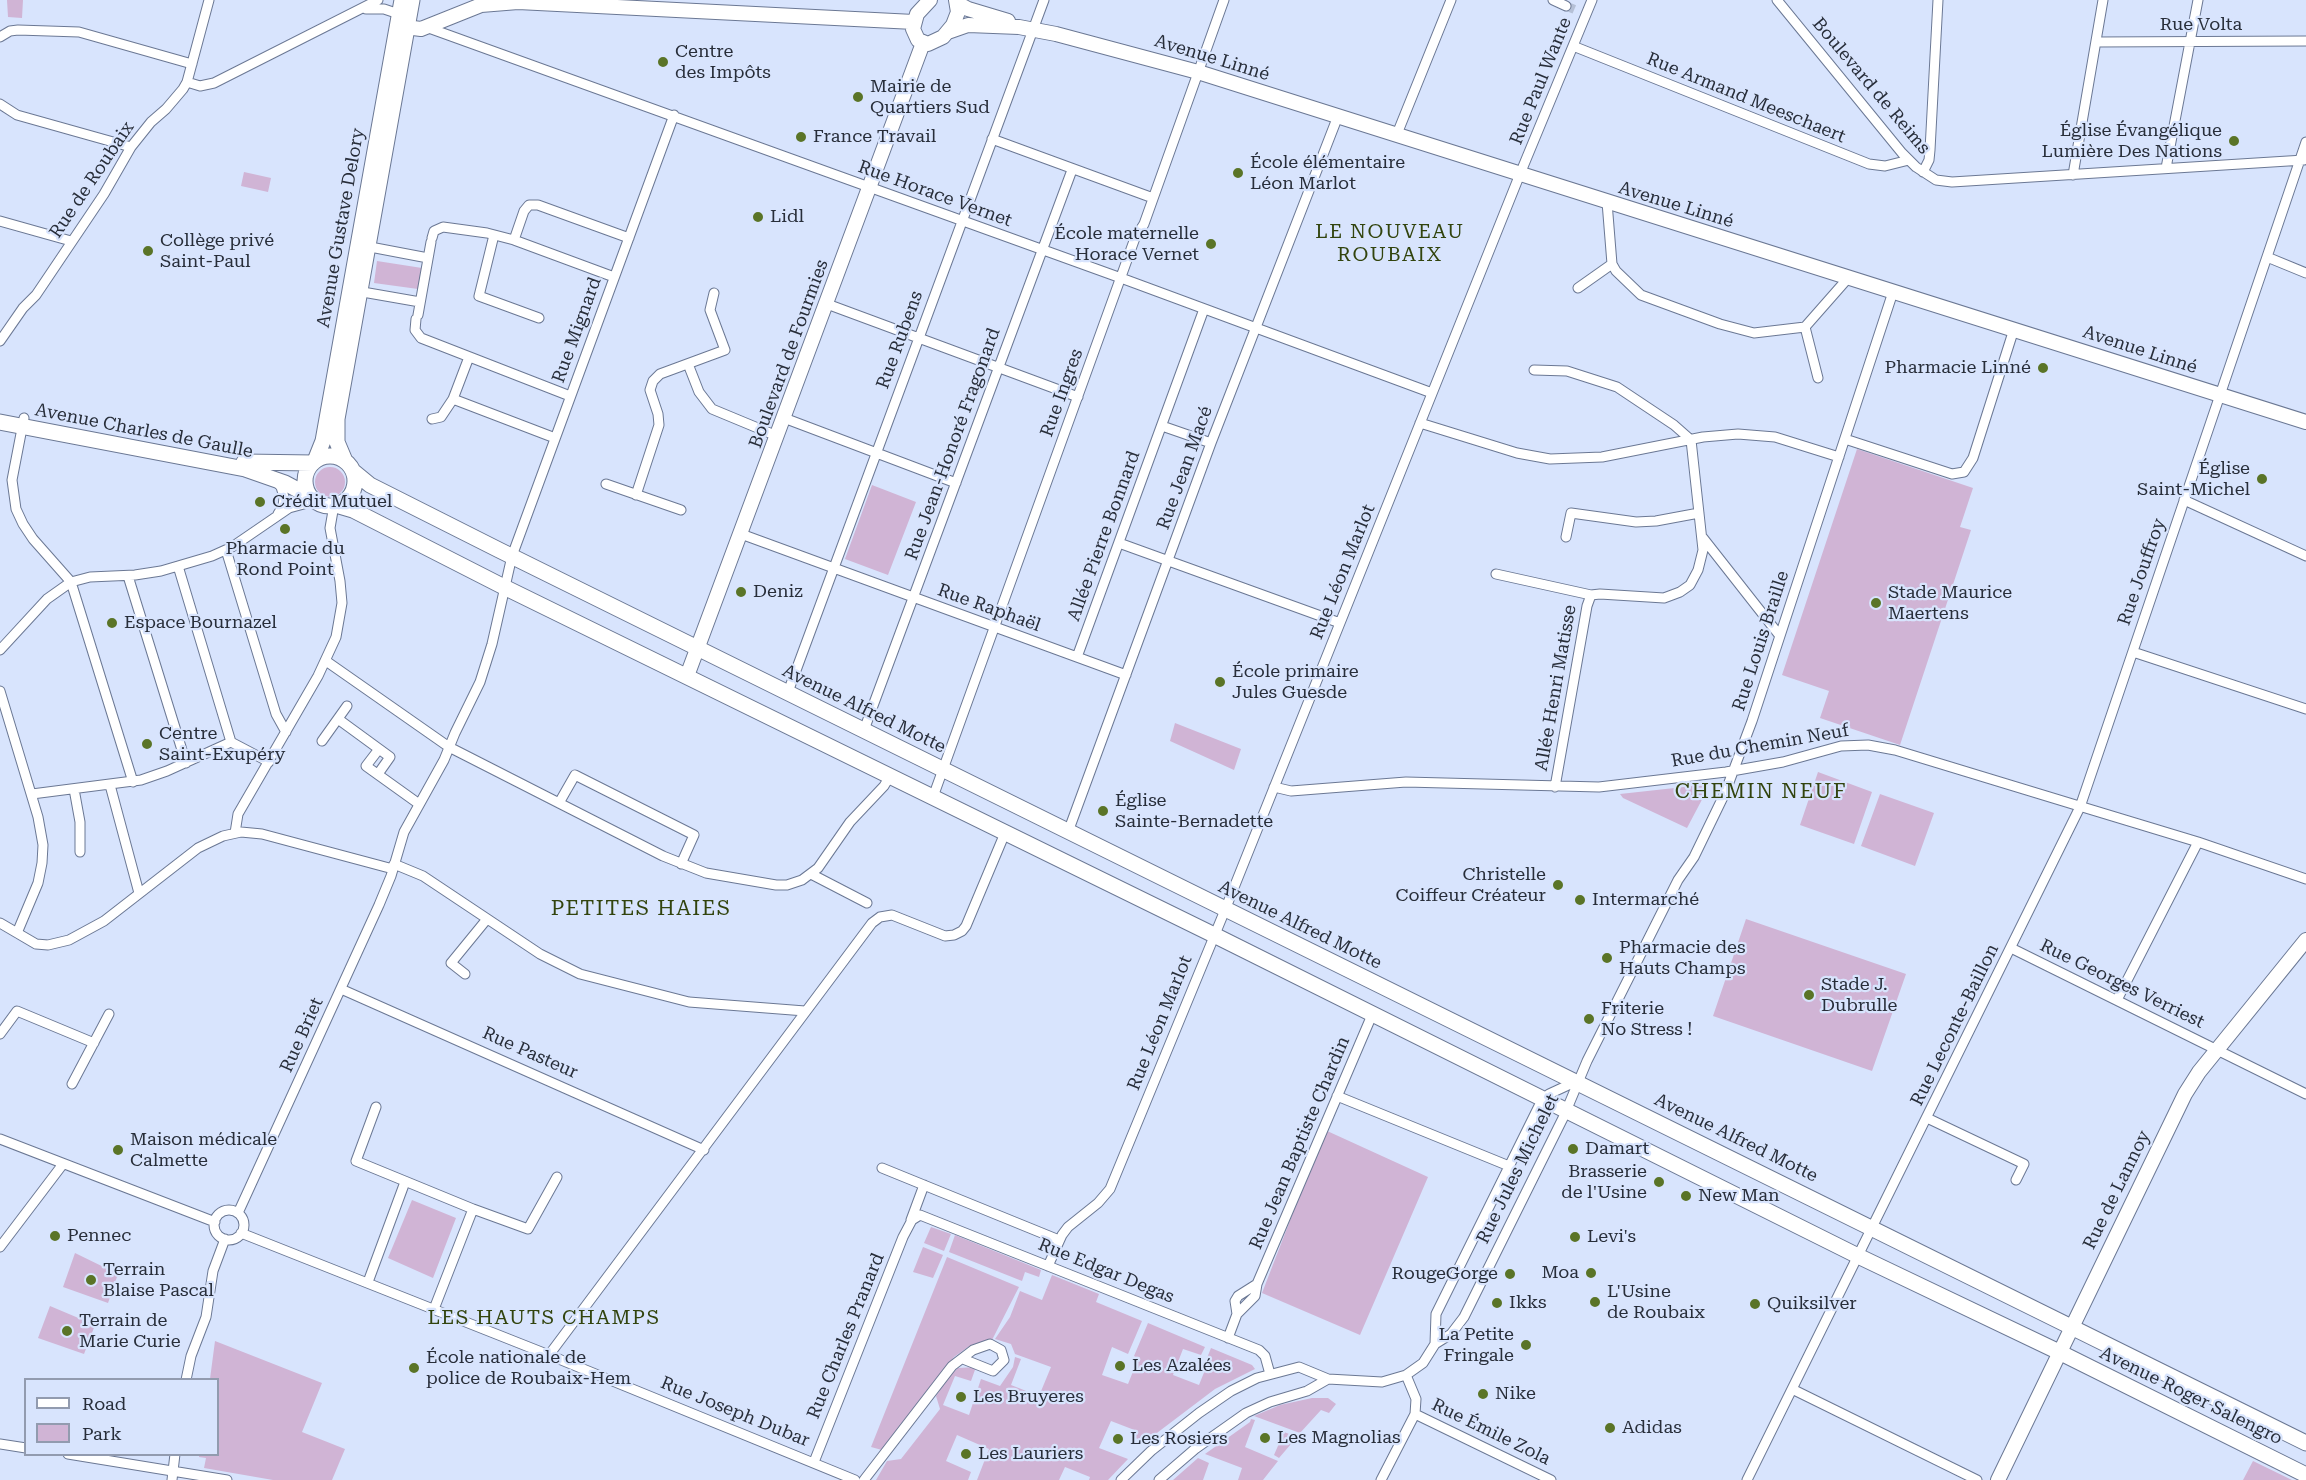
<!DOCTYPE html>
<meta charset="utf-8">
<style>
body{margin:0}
#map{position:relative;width:2306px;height:1480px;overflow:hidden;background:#d8e4fd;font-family:"Roboto Serif",serif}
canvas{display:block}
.legend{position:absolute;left:24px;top:1378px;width:195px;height:78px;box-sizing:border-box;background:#d8e4fd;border:2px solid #929baf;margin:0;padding:8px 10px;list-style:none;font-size:18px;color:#282e3a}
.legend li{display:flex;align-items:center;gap:12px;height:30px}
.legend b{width:30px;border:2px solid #929baf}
</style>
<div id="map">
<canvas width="2306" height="1480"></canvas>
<ul class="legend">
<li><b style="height:8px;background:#fff"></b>Road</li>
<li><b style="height:16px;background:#d0b4d5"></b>Park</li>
</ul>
</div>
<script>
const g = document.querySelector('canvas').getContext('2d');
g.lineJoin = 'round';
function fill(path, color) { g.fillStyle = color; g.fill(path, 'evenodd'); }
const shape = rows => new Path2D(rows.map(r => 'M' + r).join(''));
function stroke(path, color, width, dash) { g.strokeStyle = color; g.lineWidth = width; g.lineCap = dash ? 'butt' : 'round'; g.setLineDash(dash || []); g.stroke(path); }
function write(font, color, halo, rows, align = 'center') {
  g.font = font + ' "Roboto Serif",serif'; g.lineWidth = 4.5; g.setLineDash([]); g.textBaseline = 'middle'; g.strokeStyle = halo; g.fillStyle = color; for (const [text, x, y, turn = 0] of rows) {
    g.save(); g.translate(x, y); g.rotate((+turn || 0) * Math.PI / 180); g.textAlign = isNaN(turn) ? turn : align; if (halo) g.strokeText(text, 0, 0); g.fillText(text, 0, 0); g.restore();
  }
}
fill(shape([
 [7,0,23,0,22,18,8,17],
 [244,172,271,178,268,192,241,186],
 [377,261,422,268,418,289,374,283],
 [1857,449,1973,488,1960,527,1971,530,1900,745,1820,718,1829,691,1782,675],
 '315 482a15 15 0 1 1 30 0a15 15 0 1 1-30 0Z',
 [872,485,916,502,888,575,845,559],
 [1175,723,1241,749,1234,770,1170,741],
 [1818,772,1872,792,1854,844,1800,825],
 [1702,785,1706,792,1687,828,1623,798,1620,794],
 [1880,794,1934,813,1915,866,1861,846],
 [1746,919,1906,974,1872,1071,1713,1016],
 [1325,1130,1428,1177,1360,1335,1262,1293],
 [412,1200,456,1218,433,1278,388,1258],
 [931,1227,951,1234,944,1251,924,1243],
 [955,1235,1041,1270,1039,1277,1025,1272,1022,1281,949,1252],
 [923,1247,943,1255,933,1278,913,1272],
 [75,1253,118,1274,108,1303,63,1287],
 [947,1257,1019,1287,992,1340,968,1347,954,1357,882,1450,871,1447],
 [1052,1275,1099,1294,1096,1302,1142,1321,1128,1354,1112,1347,1102,1375,1128,1384,1138,1359,1134,1356,1148,1323,1205,1347,1201,1355,1183,1349,1173,1375,1199,1385,1209,1360,1207,1358,1211,1348,1252,1365,1255,1369,1215,1389,1145,1442,1135,1438,1137,1431,1111,1421,1099,1448,1128,1459,1108,1480,1089,1480,1090,1477,1065,1467,1059,1480,977,1480,989,1449,957,1435,946,1461,971,1472,968,1480,876,1480,887,1461,901,1459,940,1409,936,1396,950,1375,958,1368,976,1367,971,1381,955,1376,943,1405,969,1415,981,1379,1000,1386,1013,1367,1015,1357,1021,1359,1011,1385,1039,1396,1051,1367,1015,1354,1011,1344,995,1339,1010,1317,1020,1291,1042,1300],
 [50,1306,95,1325,84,1354,38,1338],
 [215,1341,322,1383,302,1432,345,1449,332,1480,273,1480,204,1468,206,1458,199,1457,199,1455,218,1454,218,1380,210,1379],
 [1312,1398,1328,1398,1336,1404,1329,1413,1321,1410,1300,1433,1254,1416,1280,1405],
 [1251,1419,1255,1420,1245,1447,1278,1461,1263,1480,1238,1480,1242,1468,1205,1454,1250,1422],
 [1284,1432,1297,1437,1279,1458,1274,1455],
 [1198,1458,1209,1463,1203,1480,1173,1480],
 [2253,1461,2292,1480,2243,1480]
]), '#d0b4d5');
stroke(shape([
 [1566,6,1578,11]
]), '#b5c0d6', 9, [9, 4.5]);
const street = shape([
 [1553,0,1566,6],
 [1777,0,1902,153,1916,167,1936,180,1952,182,2304,160],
 [366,9,384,9,402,15],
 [426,27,1121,278,1432,393],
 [0,37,10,31,18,30,79,32,192,64],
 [2096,42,2306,41],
 [1573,46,1869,164,1885,166,1909,160],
 [187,82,200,86,214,83,378,0],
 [0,104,17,115,131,147],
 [1397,134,1451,0],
 [992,139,1153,198],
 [2166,168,2198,0],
 [1923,172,1929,160,1930,150,1938,0],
 [2073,175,2103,0],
 [1607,202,1612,264,1616,271,1641,295,1720,324,1754,333,1805,327,1849,277],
 [0,221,71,241],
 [494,235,479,296,539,318],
 [432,238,434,231,443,227,487,233,514,240,614,277],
 [514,240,524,211,529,205,538,205,629,238],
 [365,246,428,258],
 [2267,257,2306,273],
 [1578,288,1612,264],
 [357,291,420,302],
 [827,304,1078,397],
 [418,315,431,242],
 [416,319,415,330,421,338,570,396],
 [1805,327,1818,378],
 [0,341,23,308,36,295,104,194,131,147,151,122,166,109,183,89,187,82,209,0],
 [688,364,699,392,712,409,777,436],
 [453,399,469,357],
 [24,418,12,480,16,509,23,524,33,539,71,582,133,782],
 [784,418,956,483],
 [432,419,441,417,453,399,555,438],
 [1420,423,1517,453,1550,459,1602,457,1703,437,1738,434,1775,437,1839,457],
 [1162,426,1211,443],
 [1845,439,1952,474,1964,472,1973,458,2014,329],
 [276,481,281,487,284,497,283,506,278,514],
 [606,484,681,510],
 [300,495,306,478],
 [636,495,659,425,658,414,650,390,653,381,660,374,725,350,710,310,714,293],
 [2184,500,2306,556],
 [741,534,1126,675],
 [1566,537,1571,513,1636,522,1656,521,1699,513],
 [1703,538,1780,636],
 [1119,543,1340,623],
 [226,550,276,714,286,732],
 [178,566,231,742],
 [1496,574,1591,595,1600,594,1664,598,1680,592,1690,585,1698,570,1703,550,1691,440,1674,425,1617,387,1567,371,1534,370],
 [128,576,186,763],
 [0,650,47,599,71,582,90,577,135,575,161,571,212,556,232,547,289,508,315,501],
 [2133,652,2306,709],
 [1077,657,1204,309],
 [326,661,449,747,663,856,706,873,776,885,787,885,802,880,818,868,850,822,884,786,890,776],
 [0,691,38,817,43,845,42,863,38,883,17,933],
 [788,692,1044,0],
 [338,719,390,757,378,774],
 [864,730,1072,170],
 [322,741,347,706],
 [379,749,366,766,419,804],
 [110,785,139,893],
 [1274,787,1291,791,1406,782,1599,787,1726,772,1783,762,1841,746,1868,745,1895,750,2089,809,2198,842,2306,879],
 [1555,787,1587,606,1591,595],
 [74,789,80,822,80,852],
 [32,794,141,780,167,771,231,742,269,762],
 [933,797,1135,238,1144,224,1224,0],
 [559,803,575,775,694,835,681,864],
 [1068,832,1211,443,1338,116],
 [235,833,238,814,318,676,336,637,342,603,340,581,330,528,334,505],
 [394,864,423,876,540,954,580,974,689,1002,805,1011],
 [811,874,867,903],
 [0,923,36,944,48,945,69,940,104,921,198,848,223,836,241,832,262,834,393,869],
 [2011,948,2306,1094],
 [465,974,451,963,487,919],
 [341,989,704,1150],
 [2117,1000,2198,842],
 [0,1034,17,1011,94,1043],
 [72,1084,109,1014],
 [1337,1096,1509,1166],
 [376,1107,356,1161,473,1209,528,1229,557,1177],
 [1927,1118,2024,1164,2016,1180],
 [0,1139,215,1222],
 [882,1168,1059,1240],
 '214 1225a15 15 0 1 1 30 0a15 15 0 1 1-30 0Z',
 [238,1213,379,905,391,876,404,832,444,760,455,733,480,682,492,644,512,556,674,115],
 [911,1220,924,1185],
 [241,1233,549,1355,855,1480],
 [0,1247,63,1164],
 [1048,1266,1062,1235,1068,1227,1098,1203,1110,1189,1225,910,1520,174,1592,0],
 [368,1282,405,1182],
 [434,1309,473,1209],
 [1237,1314,1235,1301,1238,1296,1257,1284],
 [1228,1338,1237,1314,1255,1296,1257,1284,1372,1015],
 [1435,1344,1451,1334,1464,1317,1564,1116,1587,1061,1678,880,1694,857,1725,793,1752,721,1893,292],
 [549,1355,872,923,880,917,892,915,945,936,954,935,962,931,966,926,1005,833],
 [186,1380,191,1356,206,1317,213,1271,225,1239],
 [1792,1389,1977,1480],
 [1415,1414,1551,1480],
 [0,1444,26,1448],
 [68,1454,227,1480],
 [814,1462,903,1237,912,1220,920,1215,1259,1350,1265,1356,1270,1374],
 [172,1480,175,1454],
 [864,1480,952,1366,973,1350,990,1344,1001,1350,1004,1360,993,1371,963,1359],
 [1121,1480,1151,1451,1199,1413,1231,1391,1257,1378,1299,1367,1328,1379,1382,1382,1406,1375,1423,1363,1435,1344,1436,1314,1539,1106,1549,1094,1577,1081],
 [1159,1480,1195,1449,1246,1413,1270,1402,1307,1391,1328,1379],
 [1381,1480,1415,1414,1416,1399,1406,1375],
 [1747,1480,2080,807,2306,142]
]);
const secondary = shape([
 [930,0,917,14,913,29,918,40,928,44,943,37,953,25,958,12,956,0],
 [957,3,968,9,1008,21],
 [399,21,405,27,421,29,481,5,518,2,914,22],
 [948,32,968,25,1019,27,1056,34,1198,72,2306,422],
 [687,676,923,43],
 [1998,1480,2185,1094,2199,1072,2306,940]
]);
const primary = shape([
 [0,422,245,469,285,483,311,497],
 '305 481a25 25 0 1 1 50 0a25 25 0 1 1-50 0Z',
 [315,461,323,441,402,0],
 [345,461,337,442,337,419,412,0],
 [244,462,313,463],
 [353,471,370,485,499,550,2306,1443],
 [336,505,353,510,504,587,1214,935,1858,1256,2059,1352,2306,1475]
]);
stroke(street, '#6b7894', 11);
stroke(secondary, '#6b7894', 16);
stroke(primary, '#6b7894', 17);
stroke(street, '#fff', 9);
stroke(secondary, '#fff', 14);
stroke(primary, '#fff', 15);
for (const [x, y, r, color] of [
 [663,62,6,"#5a7427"],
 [858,97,6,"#5a7427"],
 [801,137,6,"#5a7427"],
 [2234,141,6,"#5a7427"],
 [1238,173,6,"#5a7427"],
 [758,217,6,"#5a7427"],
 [1211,244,6,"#5a7427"],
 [148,251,6,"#5a7427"],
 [2043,368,6,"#5a7427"],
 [2262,479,6,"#5a7427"],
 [260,502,6,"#5a7427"],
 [285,529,6,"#5a7427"],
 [741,592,6,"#5a7427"],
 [1876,603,6,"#5a7427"],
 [112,623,6,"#5a7427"],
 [1220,682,6,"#5a7427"],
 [147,744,6,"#5a7427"],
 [1103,811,6,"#5a7427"],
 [1558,885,6,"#5a7427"],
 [1580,900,6,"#5a7427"],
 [1607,958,6,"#5a7427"],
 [1809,995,6,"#5a7427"],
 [1589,1019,6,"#5a7427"],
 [1573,1149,6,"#5a7427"],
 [118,1150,6,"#5a7427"],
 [1659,1182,6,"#5a7427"],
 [1686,1196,6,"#5a7427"],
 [55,1236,6,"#5a7427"],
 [1575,1237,6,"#5a7427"],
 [1591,1273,6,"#5a7427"],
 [1510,1274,6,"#5a7427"],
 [91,1280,6,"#5a7427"],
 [1595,1302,6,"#5a7427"],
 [1497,1303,6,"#5a7427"],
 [1755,1304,6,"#5a7427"],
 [67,1331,6,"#5a7427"],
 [1526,1345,6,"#5a7427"],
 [1120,1366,6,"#5a7427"],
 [414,1368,6,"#5a7427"],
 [1483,1394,6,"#5a7427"],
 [961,1397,6,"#5a7427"],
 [1610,1428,6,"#5a7427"],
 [1265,1438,6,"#5a7427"],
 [1118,1439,6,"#5a7427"],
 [966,1454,6,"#5a7427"]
]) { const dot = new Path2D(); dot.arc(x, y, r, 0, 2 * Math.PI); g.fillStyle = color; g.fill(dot); stroke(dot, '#d8e4fd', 2); }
write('18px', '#282e3a', '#d8e4fd', [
 ["Rue Volta",2201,25],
 ["Avenue Linné",1212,58,17],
 ["Rue Paul Wante",1541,81,-68],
 ["Boulevard de Reims",1871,86,50],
 ["Rue Armand Meeschaert",1746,98,22],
 ["Rue de Roubaix",92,180,-56],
 ["Rue Horace Vernet",935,194,20],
 ["Avenue Linné",1676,205,17],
 ["Avenue Gustave Delory",341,228,-80],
 ["Rue Mignard",577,330,-70],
 ["Rue Rubens",900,340,-70],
 ["Avenue Linné",2140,350,18],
 ["Boulevard de Fourmies",789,354,-70],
 ["Rue Ingres",1062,393,-70],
 ["Avenue Charles de Gaulle",144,431,11],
 ["Rue Jean-Honoré Fragonard",953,444,-70],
 ["Rue Jean Macé",1185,468,-70],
 ["Allée Pierre Bonnard",1104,536,-70],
 ["Rue Léon Marlot",1343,572,-68],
 ["Rue Jouffroy",2142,572,-71],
 ["Rue Raphaël",989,608,20],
 ["Rue Louis Braille",1761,641,-72],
 ["Allée Henri Matisse",1556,688,-80],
 ["Avenue Alfred Motte",864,709,26],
 ["Rue du Chemin Neuf",1760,746,-10],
 ["Avenue Alfred Motte",1300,925,26],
 ["Rue Georges Verriest",2122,984,26],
 ["Rue Léon Marlot",1160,1023,-68],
 ["Rue Leconte-Baillon",1955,1025,-64],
 ["Rue Briet",302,1035,-66],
 ["Rue Pasteur",530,1053,24],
 ["Avenue Alfred Motte",1736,1138,26],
 ["Rue Jean Baptiste Chardin",1300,1143,-67],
 ["Rue Jules Michelet",1518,1169,-64],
 ["Rue de Lannoy",2117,1190,-64],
 ["Rue Edgar Degas",1106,1271,22],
 ["Rue Charles Pranard",846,1336,-68],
 ["Avenue Roger Salengro",2191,1396,26],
 ["Rue Joseph Dubar",735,1412,22],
 ["Rue Émile Zola",1491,1432,26]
]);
write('18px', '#282e3a', '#d8e4fd', [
 ["Centre",675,52],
 ["des Impôts",675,73],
 ["Mairie de",870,87],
 ["Quartiers Sud",870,108],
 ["Église Évangélique",2222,131,"right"],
 ["Lumière Des Nations",2222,152,"right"],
 ["France Travail",813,137],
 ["École élémentaire",1250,163],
 ["Léon Marlot",1250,184],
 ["Lidl",770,217],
 ["École maternelle",1199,234,"right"],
 ["Horace Vernet",1199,255,"right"],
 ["Collège privé",160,241],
 ["Saint-Paul",160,262],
 ["Pharmacie Linné",2031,368,"right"],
 ["Église",2250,469,"right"],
 ["Saint-Michel",2250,490,"right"],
 ["Crédit Mutuel",272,502],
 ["Pharmacie du",285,549,"center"],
 ["Rond Point",285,570,"center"],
 ["Deniz",753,592],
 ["Stade Maurice",1888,593],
 ["Maertens",1888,614],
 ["Espace Bournazel",124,623],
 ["École primaire",1232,672],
 ["Jules Guesde",1232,693],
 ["Centre",159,734],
 ["Saint-Exupéry",159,755],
 ["Église",1115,801],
 ["Sainte-Bernadette",1115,822],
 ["Christelle",1546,875,"right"],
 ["Coiffeur Créateur",1546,896,"right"],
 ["Intermarché",1592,900],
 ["Pharmacie des",1619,948],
 ["Hauts Champs",1619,969],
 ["Stade J.",1821,985],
 ["Dubrulle",1821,1006],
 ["Friterie",1601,1009],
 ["No Stress !",1601,1030],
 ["Maison médicale",130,1140],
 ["Calmette",130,1161],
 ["Damart",1585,1149],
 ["Brasserie",1647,1172,"right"],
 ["de l'Usine",1647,1193,"right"],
 ["New Man",1698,1196],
 ["Pennec",67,1236],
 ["Levi's",1587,1237],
 ["Terrain",103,1270],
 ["Blaise Pascal",103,1291],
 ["Moa",1579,1273,"right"],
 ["RougeGorge",1498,1274,"right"],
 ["L'Usine",1607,1292],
 ["de Roubaix",1607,1313],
 ["Ikks",1509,1303],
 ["Quiksilver",1767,1304],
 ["Terrain de",79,1321],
 ["Marie Curie",79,1342],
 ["La Petite",1514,1335,"right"],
 ["Fringale",1514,1356,"right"],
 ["École nationale de",426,1358],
 ["police de Roubaix-Hem",426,1379],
 ["Les Azalées",1132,1366],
 ["Nike",1495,1394],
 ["Les Bruyeres",973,1397],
 ["Adidas",1622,1428],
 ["Les Magnolias",1277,1438],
 ["Les Rosiers",1130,1439],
 ["Les Lauriers",978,1454]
], 'left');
g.letterSpacing = '1.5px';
write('20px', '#32440e', '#d8e4fd', [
 ["LE NOUVEAU",1390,232],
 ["ROUBAIX",1390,255],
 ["LES HAUTS CHAMPS",544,1318]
]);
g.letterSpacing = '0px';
g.letterSpacing = '1.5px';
write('21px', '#32440e', '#d8e4fd', [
 ["CHEMIN NEUF",1761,792],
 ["PETITES HAIES",641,909]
]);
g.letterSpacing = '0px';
</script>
